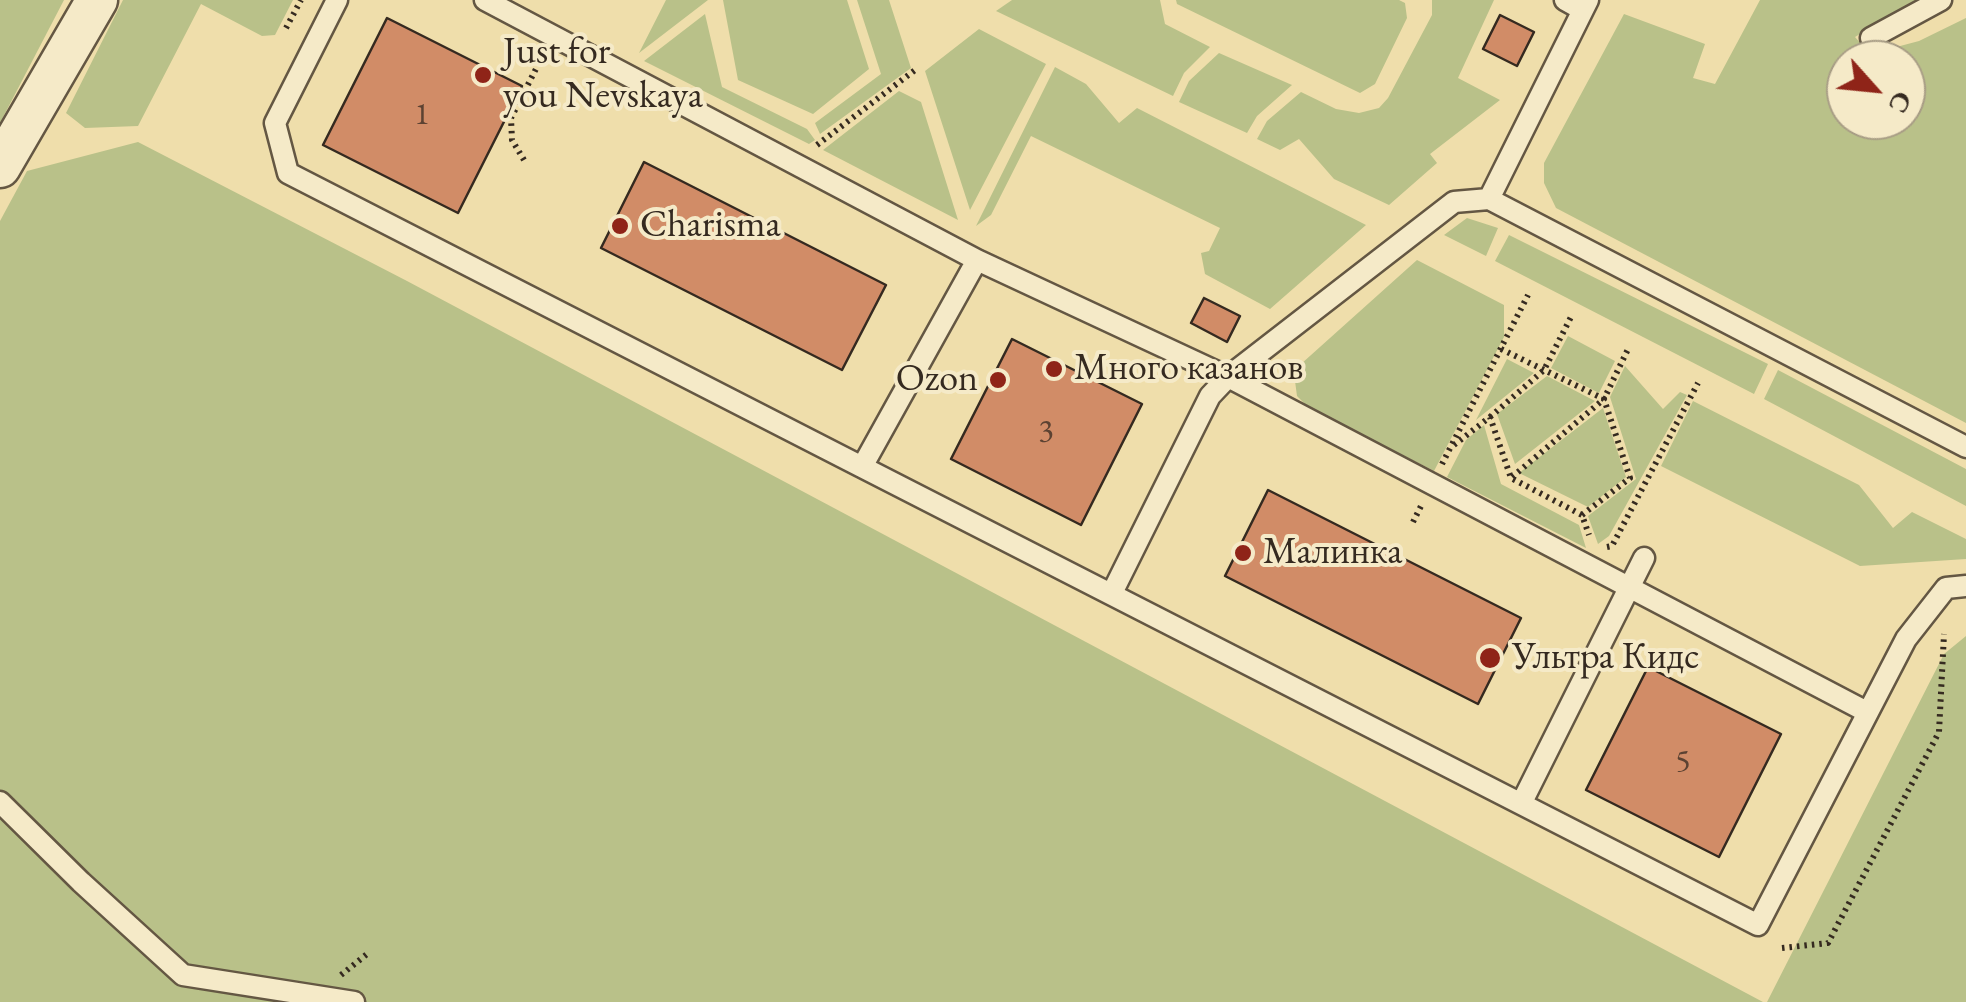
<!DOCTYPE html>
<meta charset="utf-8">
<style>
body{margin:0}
#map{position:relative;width:1966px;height:1002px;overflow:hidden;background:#efdeab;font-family:"EB Garamond",serif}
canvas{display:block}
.north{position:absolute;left:1826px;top:40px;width:100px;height:100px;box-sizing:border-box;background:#f5eac8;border:2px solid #a89d85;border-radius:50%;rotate:117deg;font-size:28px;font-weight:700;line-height:40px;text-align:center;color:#352a20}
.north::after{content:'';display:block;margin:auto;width:35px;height:45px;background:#8f2418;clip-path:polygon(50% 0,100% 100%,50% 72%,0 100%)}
</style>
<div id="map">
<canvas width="1966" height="1002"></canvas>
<div class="north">С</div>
</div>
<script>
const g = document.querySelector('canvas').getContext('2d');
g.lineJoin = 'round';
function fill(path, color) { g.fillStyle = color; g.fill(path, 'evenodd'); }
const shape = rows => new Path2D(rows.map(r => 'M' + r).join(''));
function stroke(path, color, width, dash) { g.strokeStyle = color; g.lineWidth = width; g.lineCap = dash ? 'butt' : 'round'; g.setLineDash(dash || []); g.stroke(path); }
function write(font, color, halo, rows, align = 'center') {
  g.font = font + ' "EB Garamond",serif'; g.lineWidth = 8; g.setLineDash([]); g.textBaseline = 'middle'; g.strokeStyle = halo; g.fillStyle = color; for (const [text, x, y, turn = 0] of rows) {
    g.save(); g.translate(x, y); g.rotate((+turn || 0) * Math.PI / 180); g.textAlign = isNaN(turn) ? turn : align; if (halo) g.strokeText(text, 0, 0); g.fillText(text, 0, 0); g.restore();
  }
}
fill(shape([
 [0,0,64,0,0,123],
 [123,0,293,0,275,35,262,36,201,4,138,126,85,128,66,113],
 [666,0,708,0,639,53],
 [723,0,847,0,869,69,813,114,738,80],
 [857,0,889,0,911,68,820,134,815,123,881,74],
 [1012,0,1160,0,1165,24,1210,47,1184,73,1173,96,996,11],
 [1176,0,1399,0,1405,3,1407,18,1375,84,1360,93,1177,4],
 [1432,0,1494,0,1458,78,1500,100,1430,154,1437,163,1389,205,1334,179,1299,139,1280,150,1257,139,1267,121,1301,92,1336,109,1359,113,1379,108,1388,98,1432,15],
 [1760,0,1917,0,1855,37,1870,54,1919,41,1966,18,1966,423,1556,208,1544,183,1544,163,1624,14,1705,44,1693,78,1715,84],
 [1846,60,1906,60,1906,120,1846,120],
 [705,14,722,87,807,129,815,140,809,144,644,61],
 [979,29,1046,64,970,210,925,71],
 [1219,53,1292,85,1257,116,1247,133,1179,102,1189,81],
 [1055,67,1086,84,1119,123,1137,108,1366,225,1270,309,1205,274,1201,253,1209,251,1220,228,1031,136,991,215,976,226],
 [899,91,921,102,958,220,823,150],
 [138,142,407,281,1763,1002,0,1002,0,221,27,171],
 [1467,218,1498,228,1486,256,1444,235],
 [1509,235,1768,364,1754,394,1495,261],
 [1417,260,1504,305,1504,337,1434,471,1308,407,1297,396,1295,381,1301,364],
 [1568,336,1615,361,1599,393,1551,368],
 [1507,359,1534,373,1476,420],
 [1625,366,1663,409,1680,392,1687,395,1609,536,1598,544,1588,516,1636,479,1610,397],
 [1778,370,1966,469,1966,506,1764,399],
 [1547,376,1595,401,1515,464,1497,414],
 [1693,401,1859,485,1893,528,1912,512,1966,539,1966,559,1860,566,1661,466],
 [1603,408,1626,477,1588,507,1519,473],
 [1484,425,1501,484,1579,525,1586,548,1447,477,1466,440],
 [1966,636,1966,1002,1767,1002,1944,654]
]), '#b9c189');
const building = shape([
 [1500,15,1534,32,1517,66,1483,49,1500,15],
 [387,18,522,86,458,213,323,145,387,18],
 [644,162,886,285,842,370,601,248,644,162],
 [1204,298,1240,316,1227,342,1191,323,1204,298],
 [1012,339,1142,404,1081,525,951,459,1012,339],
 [1268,490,1521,618,1478,704,1225,576,1268,490],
 [1648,667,1781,734,1719,857,1586,790,1648,667]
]);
fill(building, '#d18c67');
stroke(building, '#352a20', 2.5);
const service = shape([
 [337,0,275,123,288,173,862,467],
 [485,0,977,260,1228,377,1867,712],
 [1565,0,1583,10],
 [1871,38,1941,0],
 [1489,199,1588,0],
 [977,260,862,467,1758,925,1906,639,1946,588,1966,586],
 [1112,593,1210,396,1228,377,1454,202,1489,199,1966,447],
 [0,802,81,882,183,975,354,1002],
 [1522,802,1644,558]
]);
const minor = shape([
 [0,167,97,0]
]);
stroke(service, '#645743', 25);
stroke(minor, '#645743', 45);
stroke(shape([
 [286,28,301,0],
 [817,145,915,70],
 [524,160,512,140,511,118,541,59],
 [1501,349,1604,399,1511,478],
 [1490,417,1544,370,1571,317],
 [1454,445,1490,417,1511,478,1582,515,1589,535],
 [1442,464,1528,295],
 [1582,515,1630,478,1604,399,1629,347],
 [1413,522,1421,506],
 [1607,547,1612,546,1698,383],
 [1782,948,1828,943,1939,732,1944,634],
 [341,975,367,954]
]), '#352a20', 6, [2.5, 5]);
stroke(service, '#f5eac8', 20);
stroke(minor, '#f5eac8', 40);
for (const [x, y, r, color] of [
 [483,75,10,"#8f2418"],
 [620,226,10,"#8f2418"],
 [1054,369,10,"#8f2418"],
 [998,380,10,"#8f2418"],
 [1243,553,10,"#8f2418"],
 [1490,658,12,"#8f2418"]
]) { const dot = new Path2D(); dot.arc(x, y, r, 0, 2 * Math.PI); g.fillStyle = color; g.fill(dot); stroke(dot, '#f5eac8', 4); }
write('32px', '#5c4232', null, [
 ["1",422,115],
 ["3",1046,432],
 ["5",1683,762]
]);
write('38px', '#352a20', '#f5eac8', [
 ["Just for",503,53],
 ["you Nevskaya",503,97],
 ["Charisma",640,226],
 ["Много казанов",1074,369],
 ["Ozon",978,380,"right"],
 ["Малинка",1263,553],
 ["Ультра Кидс",1512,658]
], 'left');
</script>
